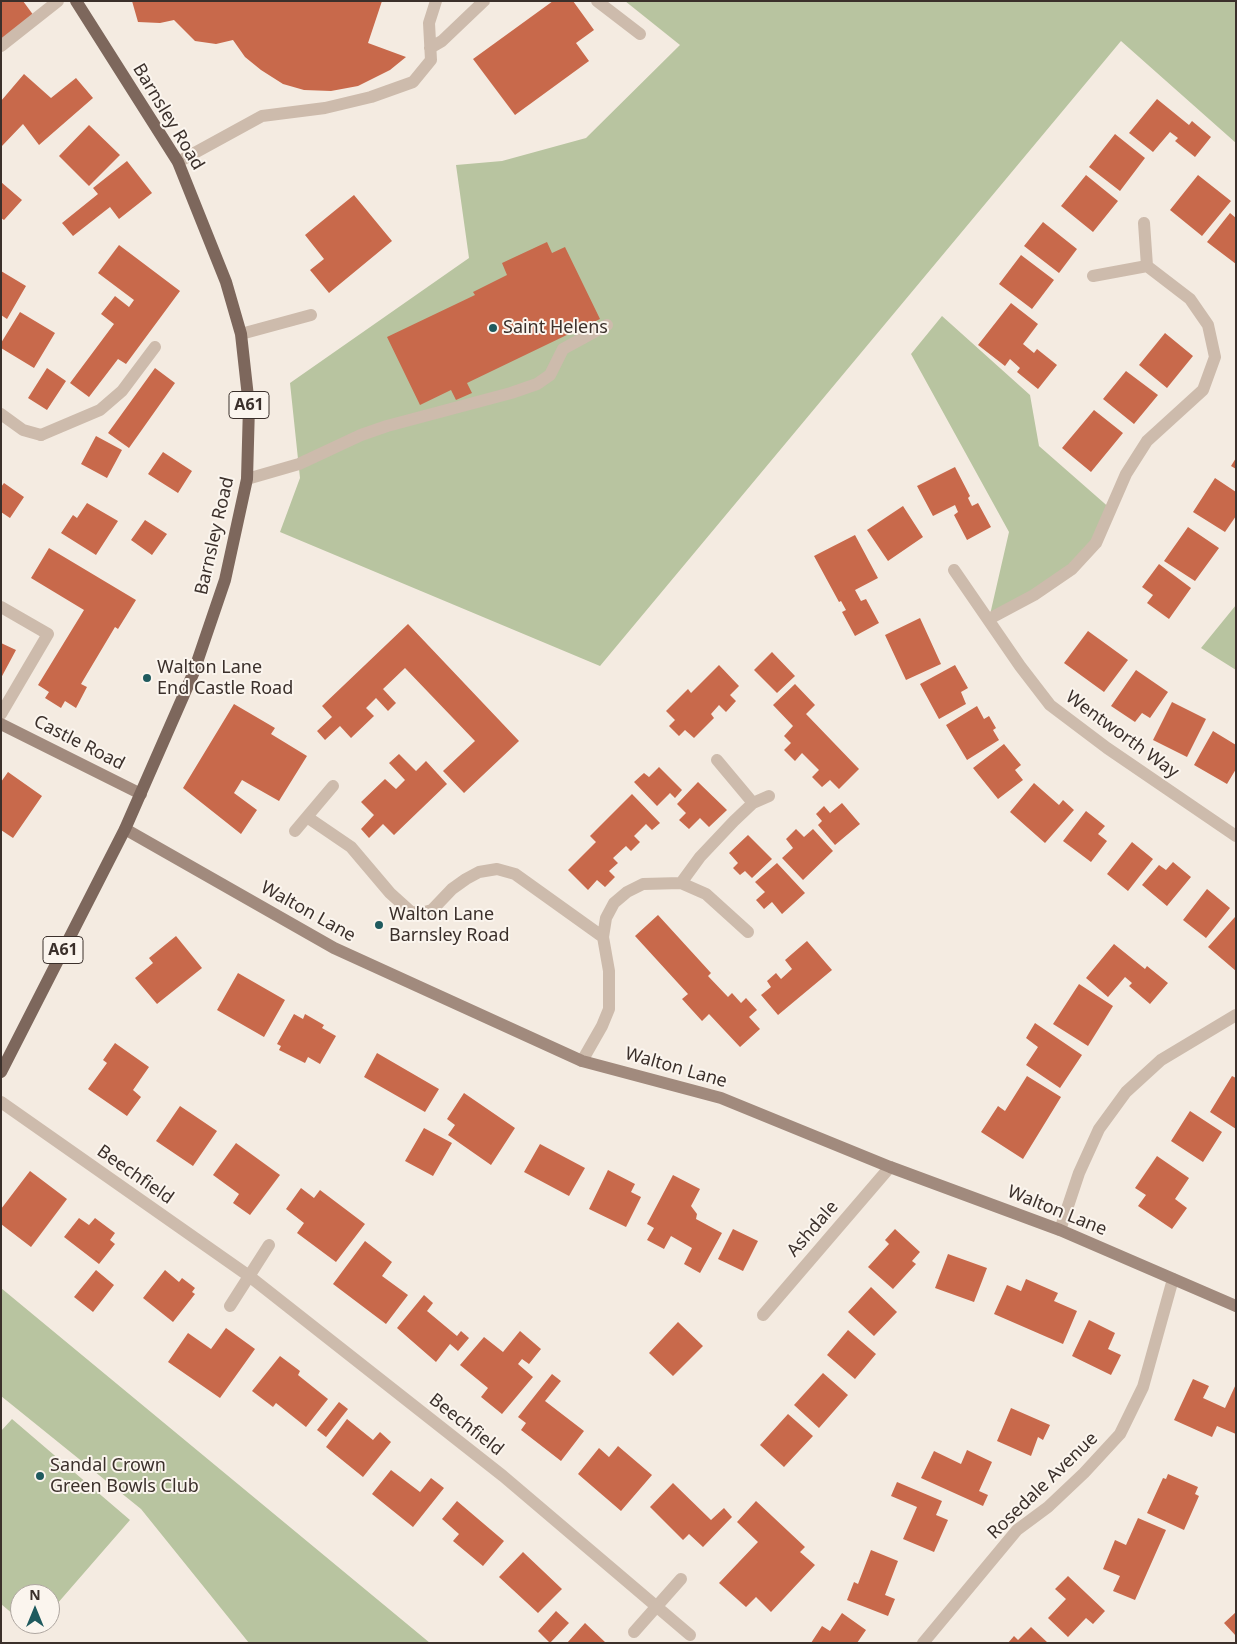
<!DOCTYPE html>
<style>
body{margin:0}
#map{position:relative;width:1237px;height:1644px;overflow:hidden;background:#f4ebe1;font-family:"Noto Sans",sans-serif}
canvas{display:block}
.frame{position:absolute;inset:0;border:2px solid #3b302b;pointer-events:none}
.north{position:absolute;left:10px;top:1584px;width:50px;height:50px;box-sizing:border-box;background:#fbf5ee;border:1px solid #aea6a0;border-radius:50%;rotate:0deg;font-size:14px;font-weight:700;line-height:20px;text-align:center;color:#3b302b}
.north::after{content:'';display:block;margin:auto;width:18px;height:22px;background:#1f5a5e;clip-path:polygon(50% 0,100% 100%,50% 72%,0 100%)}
</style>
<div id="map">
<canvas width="1237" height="1644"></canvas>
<div class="frame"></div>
<div class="north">N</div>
</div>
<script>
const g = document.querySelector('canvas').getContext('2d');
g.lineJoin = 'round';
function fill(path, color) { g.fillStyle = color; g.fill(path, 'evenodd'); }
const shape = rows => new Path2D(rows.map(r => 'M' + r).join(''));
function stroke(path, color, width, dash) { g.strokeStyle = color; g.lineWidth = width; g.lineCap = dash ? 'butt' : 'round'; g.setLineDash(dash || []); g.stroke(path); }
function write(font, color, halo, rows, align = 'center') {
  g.font = font + ' "Noto Sans",sans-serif'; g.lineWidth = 4; g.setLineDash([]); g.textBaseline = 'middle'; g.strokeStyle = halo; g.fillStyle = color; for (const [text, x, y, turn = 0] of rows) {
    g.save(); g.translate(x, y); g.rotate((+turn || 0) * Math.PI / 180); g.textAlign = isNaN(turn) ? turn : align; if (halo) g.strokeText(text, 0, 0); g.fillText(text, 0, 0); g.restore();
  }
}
fill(shape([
 [625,1,1236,1,1236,143,1121,41,600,666,280,532,300,478,290,383,469,258,456,165,502,161,586,138,680,45],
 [942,316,1030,395,1039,446,1112,510,1072,569,989,619,1009,532,911,354],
 [1236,605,1236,670,1201,648],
 [1,1288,430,1643,249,1643,141,1509,1,1396],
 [12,1419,130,1520,50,1612,50,1594,20,1594,20,1620,1,1604,1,1431]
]), '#b8c4a0');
fill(shape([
 [1,1,23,1,34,16,1,41],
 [132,1,382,1,368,43,406,57,390,70,358,86,331,91,304,90,283,84,261,70,245,57,233,40,216,44,195,41,174,20,160,23,138,22],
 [553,1,573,1,594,30,576,43,589,61,515,115,473,59],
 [24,74,51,98,76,78,93,98,39,145,23,124,1,147,1,101],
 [1157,99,1189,125,1192,121,1211,137,1195,157,1175,141,1178,138,1170,132,1153,152,1129,133],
 [89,125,120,155,89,186,59,156],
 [1115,134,1145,158,1120,191,1089,167],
 [127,161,152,193,119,219,110,207,73,236,62,223,98,194,93,188],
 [1086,175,1118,201,1093,232,1061,206],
 [1198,175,1231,201,1202,236,1170,210],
 [1,182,22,200,4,220,1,218],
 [354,195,392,241,329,293,310,270,324,259,305,235],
 [1230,213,1236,218,1236,264,1207,242],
 [1043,222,1077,249,1059,273,1024,246],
 [547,242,552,253,565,247,600,319,467,383,472,393,456,400,451,390,420,405,387,337,475,295,473,292,507,275,502,263],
 [119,245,180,291,126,364,118,359,89,397,70,383,114,324,101,314,115,296,129,307,134,300,98,273],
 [1021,255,1054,280,1032,309,999,284],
 [1,271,26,286,7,319,1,315],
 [1011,303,1038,324,1023,344,1034,353,1037,349,1057,365,1038,389,1017,372,1020,368,1010,359,1005,366,978,345],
 [20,312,55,333,34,368,1,348,1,343],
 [1165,333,1193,356,1167,388,1139,365],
 [47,368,66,381,47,410,28,398],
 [155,368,175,383,129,448,108,433],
 [1126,371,1158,395,1134,424,1103,399],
 [1094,410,1123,433,1091,472,1062,448],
 [96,436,122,450,107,478,81,464],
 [163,452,192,471,178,493,148,474],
 [1236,458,1236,469,1231,466],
 [955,467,970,496,968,498,972,506,978,503,991,527,967,540,954,515,958,512,955,505,933,516,917,486],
 [1215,478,1236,492,1236,516,1225,532,1193,512],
 [4,483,24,497,10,518,1,512,1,487],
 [87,503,118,521,96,555,61,533,73,515,77,518],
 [903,506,923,537,888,561,867,530],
 [145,520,167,534,152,555,131,540],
 [1188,527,1219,548,1195,581,1164,561],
 [855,535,878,578,855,590,861,601,866,599,879,623,855,636,842,612,846,610,841,601,839,602,814,556],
 [49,548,136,600,118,629,115,627,81,684,87,687,76,708,65,701,61,708,45,698,49,692,38,685,84,610,31,578],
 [1159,564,1191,588,1169,619,1147,603,1153,595,1142,587],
 [920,618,941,664,906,680,885,635],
 [408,624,519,741,464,793,443,771,475,741,405,668,383,689,396,703,388,711,376,698,366,708,374,716,351,738,340,726,325,740,317,731,332,717,322,706],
 [1088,631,1128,660,1104,692,1064,663],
 [1,643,16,650,1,678],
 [772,652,795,676,777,693,754,670],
 [719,665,739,686,730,695,736,701,726,712,719,705,711,714,714,718,694,738,685,730,679,736,669,726,675,720,666,711,688,689,691,693],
 [955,665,968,688,961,692,966,704,939,719,920,684],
 [1136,670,1168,692,1150,718,1142,713,1135,722,1111,706],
 [795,684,815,705,806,714,859,769,839,789,830,780,822,787,812,777,819,770,802,753,795,761,784,750,791,743,784,736,793,726,773,705],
 [1172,702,1206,719,1187,757,1153,740],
 [234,704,275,728,271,734,307,756,279,801,242,780,234,793,257,810,241,834,183,788],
 [977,706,984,719,989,716,996,728,993,730,999,740,967,760,946,725],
 [1213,731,1236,745,1236,769,1227,784,1194,765],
 [1004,744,1021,765,1015,770,1023,780,998,799,973,768],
 [399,754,416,771,426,761,447,784,394,835,383,824,369,838,361,829,374,815,361,802,385,779,396,789,405,780,389,763],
 [659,767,682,790,675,798,670,793,657,806,634,782,644,773,649,777],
 [8,772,42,796,13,838,1,830,1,782],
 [698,782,727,810,709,827,700,818,689,829,679,820,686,813,677,804],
 [1034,783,1059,805,1063,800,1074,810,1045,843,1010,812],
 [632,794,660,823,652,830,646,824,634,836,640,842,631,851,626,846,613,858,618,863,609,871,615,877,605,887,597,880,588,890,568,870,596,842,590,836],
 [842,803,860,824,835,845,818,825,822,821,816,814,824,806,830,813],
 [1086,811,1105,826,1098,834,1107,841,1091,862,1063,841],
 [796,829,804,837,813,829,833,851,803,880,782,858,793,848,786,839],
 [748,835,772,859,752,878,745,871,740,875,733,868,738,863,729,853],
 [1132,842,1153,859,1128,891,1107,874],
 [1173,862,1191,877,1167,906,1142,885,1159,865,1166,870],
 [777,863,805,893,782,914,772,902,764,909,756,900,765,892,755,882],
 [1207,889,1230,908,1206,938,1183,920],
 [658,915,711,973,708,976,728,997,732,993,741,1003,746,998,757,1010,749,1017,760,1029,740,1047,709,1014,702,1021,682,999,688,994,635,936],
 [1235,917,1236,918,1236,971,1208,947],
 [176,936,202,968,157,1004,135,978,153,963,149,958],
 [807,941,832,970,778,1015,761,995,771,987,767,981,776,973,781,979,792,969,785,960],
 [1114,944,1145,969,1147,966,1168,983,1150,1004,1129,986,1132,983,1125,977,1108,997,1086,978],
 [238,973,285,1000,264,1037,217,1010],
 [1079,984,1113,1006,1088,1046,1053,1024],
 [294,1014,303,1019,305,1014,324,1025,322,1028,336,1036,320,1064,308,1057,305,1063,279,1050,281,1046,277,1044],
 [1035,1023,1082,1055,1060,1088,1026,1065,1038,1047,1026,1038],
 [115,1043,149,1067,133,1090,141,1097,127,1116,88,1089,107,1063,103,1060],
 [377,1053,439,1089,425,1112,364,1077],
 [1027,1076,1061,1097,1023,1159,981,1132,998,1106,1005,1111],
 [1232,1076,1236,1078,1236,1129,1210,1112],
 [464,1093,515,1128,491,1165,448,1135,455,1125,447,1119],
 [180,1106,217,1131,193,1166,156,1141],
 [1190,1111,1222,1132,1203,1162,1171,1141],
 [424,1128,452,1143,433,1176,405,1161],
 [236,1143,280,1175,250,1215,233,1203,239,1194,213,1175],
 [540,1144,585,1168,569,1196,524,1172],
 [1157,1156,1189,1178,1175,1199,1187,1208,1172,1229,1138,1206,1146,1195,1135,1188],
 [608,1170,635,1184,631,1192,641,1197,626,1227,589,1209],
 [30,1171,67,1199,31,1247,1,1224,1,1209],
 [673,1175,700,1189,691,1206,697,1214,696,1219,722,1233,700,1273,684,1264,692,1248,671,1236,664,1249,647,1240,654,1228,647,1224],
 [301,1188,314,1198,320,1190,365,1224,336,1262,297,1233,304,1223,286,1209],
 [79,1218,89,1225,95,1218,115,1233,110,1240,115,1244,99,1264,64,1237],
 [733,1229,758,1241,743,1271,718,1259],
 [895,1229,920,1252,912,1261,916,1264,893,1289,868,1267,889,1244,885,1240],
 [365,1241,392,1262,382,1276,408,1295,386,1324,333,1284],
 [948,1254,987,1268,974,1302,935,1288],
 [96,1270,114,1285,93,1312,74,1297],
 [165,1270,179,1282,182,1278,195,1288,192,1292,195,1294,173,1322,143,1298],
 [1026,1279,1058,1293,1054,1301,1077,1311,1063,1344,994,1314,1007,1285,1021,1291],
 [871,1287,897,1312,874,1336,848,1312],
 [424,1295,433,1303,427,1311,457,1336,461,1331,469,1338,458,1351,450,1344,436,1362,397,1328],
 [1089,1320,1115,1333,1108,1349,1121,1355,1111,1375,1072,1356],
 [678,1322,703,1346,673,1376,649,1353],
 [226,1328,255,1349,220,1398,168,1362,188,1333,211,1349],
 [848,1330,876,1354,855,1379,827,1355],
 [520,1331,541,1349,529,1364,522,1359,518,1364,533,1377,502,1414,481,1397,488,1388,460,1365,484,1337,503,1352],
 [280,1356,300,1371,298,1375,328,1399,306,1427,276,1403,273,1407,252,1391],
 [823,1373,848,1395,819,1428,794,1405],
 [552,1374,561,1381,545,1401,584,1431,561,1461,521,1430,526,1423,518,1417],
 [1193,1379,1209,1386,1203,1398,1225,1408,1236,1384,1236,1434,1217,1426,1212,1437,1174,1420],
 [339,1402,348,1409,326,1437,317,1430],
 [1011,1408,1050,1425,1043,1440,1038,1437,1031,1456,997,1441],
 [788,1414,813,1436,784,1467,760,1445],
 [347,1419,373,1440,380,1432,391,1442,363,1477,326,1447],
 [618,1446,652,1475,621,1511,578,1474,599,1448,609,1457],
 [967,1450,992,1462,979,1491,988,1495,983,1506,921,1478,934,1451,961,1464],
 [391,1470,420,1492,431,1478,444,1488,413,1527,372,1494],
 [1168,1474,1198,1487,1195,1494,1199,1496,1184,1530,1147,1513,1163,1478,1166,1479],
 [897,1482,942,1501,936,1515,948,1520,934,1552,903,1539,917,1507,891,1496],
 [673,1483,711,1520,724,1508,732,1517,703,1547,689,1534,683,1540,650,1507],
 [457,1501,504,1541,483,1566,453,1541,459,1534,442,1519],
 [756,1501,805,1547,800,1552,815,1565,771,1612,756,1597,746,1607,719,1583,758,1542,737,1522],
 [1138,1518,1166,1530,1135,1600,1113,1591,1120,1576,1103,1569,1115,1540,1126,1545],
 [871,1550,898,1561,885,1595,895,1599,888,1616,847,1600,854,1582,858,1584],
 [523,1552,562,1589,538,1613,499,1577],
 [1068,1576,1105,1611,1093,1624,1086,1618,1068,1637,1048,1618,1066,1599,1055,1589],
 [556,1611,569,1623,550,1643,538,1631],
 [1236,1612,1236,1636,1224,1623],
 [842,1613,866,1630,857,1643,811,1643,822,1626,830,1631],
 [585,1623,606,1643,567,1643],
 [1031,1627,1048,1643,1008,1643,1014,1636,1018,1640]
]), '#c8694b');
stroke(shape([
 [597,1,640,34],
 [430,48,442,41,484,1],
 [178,162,262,116,325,108,371,97,413,82,431,60,429,23,436,1],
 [241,334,311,315],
 [41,435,100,410,122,391,155,347],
 [247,479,299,464,361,435,387,426,511,393,537,384,550,375,563,349,607,325]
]), '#cdbbac', 12);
stroke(shape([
 [1,46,58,1],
 [1093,276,1147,266,1144,223],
 [1,414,23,430,41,435],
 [954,570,1020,666,1050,705,1107,748,1236,836],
 [1,607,48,634,1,714],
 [989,619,1034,595,1072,569,1096,543,1126,474,1147,441,1203,390,1215,357,1208,325,1190,299,1147,266],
 [717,760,753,803],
 [307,817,351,847,390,893,411,912,421,913,432,910,452,889,466,879,479,872,497,869,515,874,603,937],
 [295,831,333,786],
 [681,883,700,857,734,821,753,803,769,796],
 [582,1061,602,1026,609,1009,609,971,603,937,606,918,614,903,627,892,643,884,681,883,706,894,748,932],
 [1,1102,249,1276,503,1476,690,1635],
 [1060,1230,1079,1173,1099,1129,1126,1092,1161,1060,1236,1015],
 [230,1306,269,1245],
 [763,1315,890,1167],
 [634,1632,681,1579],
 [923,1643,1017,1530,1048,1507,1084,1473,1120,1434,1143,1387,1173,1279]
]), '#cdbbac', 12);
stroke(shape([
 [1,724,141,794],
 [125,829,334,948,582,1061,721,1098,890,1167,1060,1230,1236,1306]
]), '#a18a7d', 12);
stroke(shape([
 [1,1072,125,829,193,674,225,580,247,479,249,406,241,334,226,282,178,162,76,1]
]), '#7d675c', 12);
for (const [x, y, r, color] of [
 [493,328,5,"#1f5a5e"],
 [147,678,5,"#1f5a5e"],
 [379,925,5,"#1f5a5e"],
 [40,1476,5,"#1f5a5e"]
]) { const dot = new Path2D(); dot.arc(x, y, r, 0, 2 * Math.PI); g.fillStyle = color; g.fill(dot); stroke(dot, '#fbf5ee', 2); }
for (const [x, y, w] of [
 [249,405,40],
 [63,950,40]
]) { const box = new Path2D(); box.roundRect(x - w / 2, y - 13.5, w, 27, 4); g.fillStyle = '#fbf5ee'; g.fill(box); stroke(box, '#3b302b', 1); }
write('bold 16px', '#3b302b', null, [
 ["A61",249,405],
 ["A61",63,950]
]);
write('18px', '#3b302b', '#fbf5ee', [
 ["Barnsley Road",168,117,59],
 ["Barnsley Road",215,536,-77],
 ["Wentworth Way",1122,735,36],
 ["Castle Road",79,743,27],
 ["Walton Lane",308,912,29],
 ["Walton Lane",676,1068,16],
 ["Beechfield",135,1175,35],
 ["Walton Lane",1057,1211,22],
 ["Ashdale",813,1229,-49],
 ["Beechfield",466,1425,38],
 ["Rosedale Avenue",1043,1486,-44]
]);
write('18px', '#3b302b', '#fbf5ee', [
 ["Saint Helens",503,328],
 ["Walton Lane",157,668],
 ["End Castle Road",157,689],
 ["Walton Lane",389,915],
 ["Barnsley Road",389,936],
 ["Sandal Crown",50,1466],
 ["Green Bowls Club",50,1487]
], 'left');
</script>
